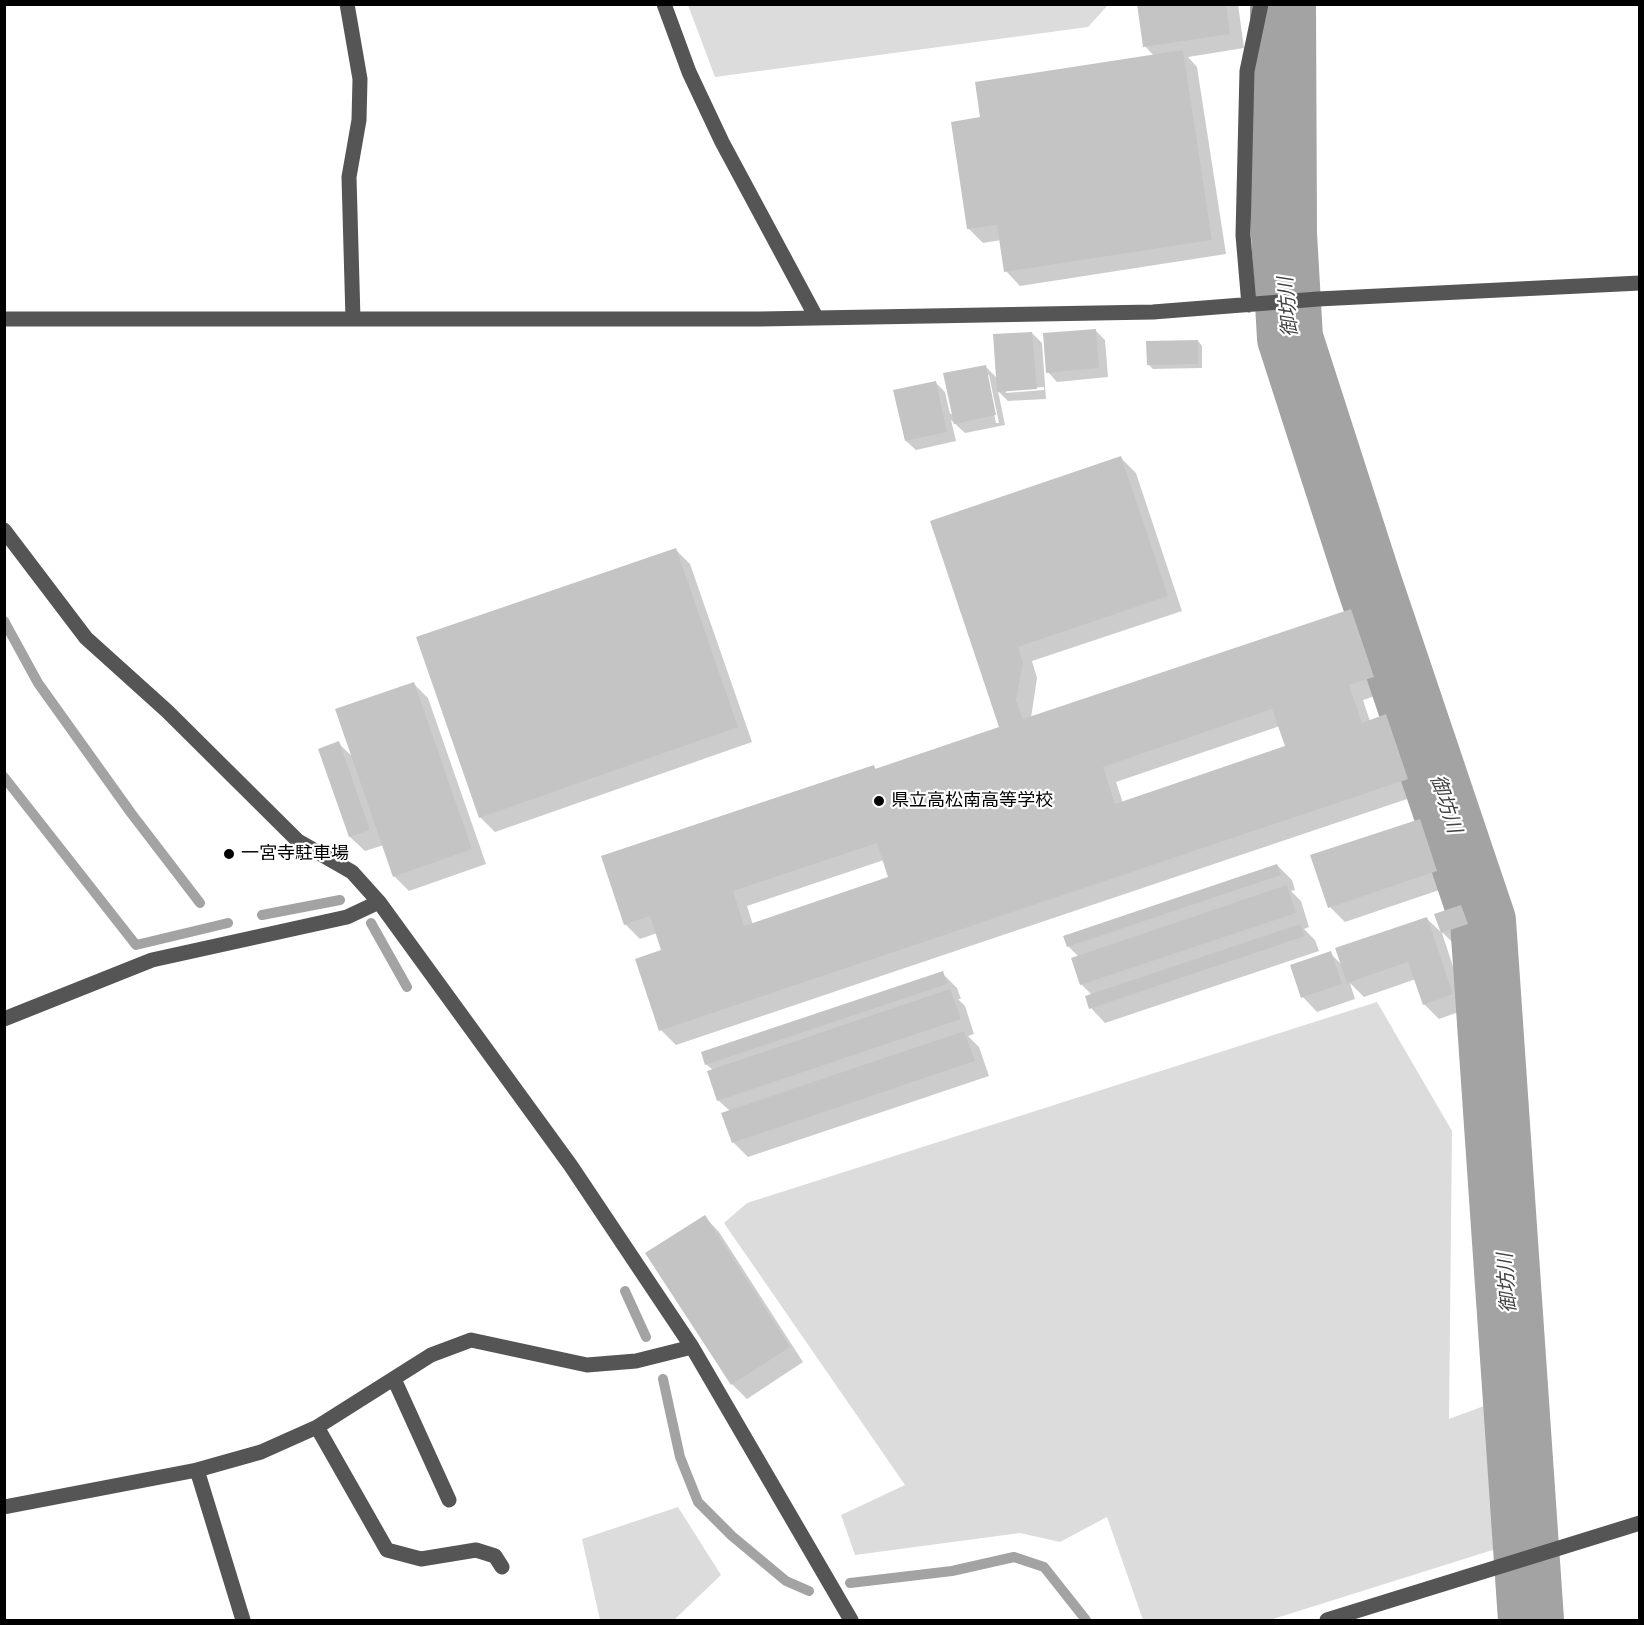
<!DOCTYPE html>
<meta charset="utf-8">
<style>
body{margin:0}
#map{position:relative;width:1644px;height:1625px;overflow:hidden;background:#fff;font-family:"Space Grotesk",sans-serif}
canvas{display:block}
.frame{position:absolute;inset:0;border:6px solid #000;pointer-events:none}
</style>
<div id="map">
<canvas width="1644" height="1625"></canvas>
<div class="frame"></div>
</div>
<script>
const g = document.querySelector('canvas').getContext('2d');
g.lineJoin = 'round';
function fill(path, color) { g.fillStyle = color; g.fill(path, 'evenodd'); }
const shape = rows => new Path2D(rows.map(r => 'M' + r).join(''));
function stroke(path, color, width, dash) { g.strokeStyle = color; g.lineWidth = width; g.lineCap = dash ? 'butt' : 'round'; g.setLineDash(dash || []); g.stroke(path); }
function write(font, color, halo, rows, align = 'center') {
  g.font = font + ' "Space Grotesk","Noto Sans JP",sans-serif'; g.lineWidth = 4.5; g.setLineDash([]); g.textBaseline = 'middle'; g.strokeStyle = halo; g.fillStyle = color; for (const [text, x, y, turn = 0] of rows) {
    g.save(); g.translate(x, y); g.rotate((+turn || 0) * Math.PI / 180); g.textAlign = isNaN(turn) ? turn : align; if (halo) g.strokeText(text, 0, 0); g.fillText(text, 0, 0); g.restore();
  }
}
fill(shape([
 [688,5,1108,5,1088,27,715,77],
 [1377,1002,1452,1131,1449,1419,1492,1403,1499,1548,1270,1620,1143,1620,1107,1517,1060,1542,1020,1533,855,1555,841,1515,905,1485,724,1223,747,1203],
 [678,1507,721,1575,674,1620,600,1620,582,1539]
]), '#dcdcdc');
fill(shape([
 [1138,4,1238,4,1244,48,1188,57,1197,67,1226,254,1020,286,1006,271,1001,240,983,243,968,228,982,118,1154,56,1145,46],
 [1095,330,1105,340,1108,377,1057,382,1048,372],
 [1032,333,1042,343,1046,399,1008,401,998,391,1005,425,965,433,951,420,956,441,916,450,906,441,936,383,945,392,950,414,953,414,985,366,998,379],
 [986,375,989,375,999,423,996,423],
 [1044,387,1044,390,1006,393,1006,390],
 [1198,341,1202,346,1202,368,1153,369,1148,364],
 [1121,458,1136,473,1182,611,1032,661,1037,678,1031,718,1350,611,1365,625,1387,692,1363,700,1370,721,1386,716,1401,731,1422,794,676,1045,661,1030,663,951,657,933,640,939,625,924,873,766,877,770,1001,728,931,522],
 [1280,726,1287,747,1123,803,1116,782],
 [884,860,890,878,753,925,747,906],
 [675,549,690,564,752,742,495,832,480,817],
 [414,684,428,698,486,864,409,891,394,876,384,845,365,851,350,837,320,750,338,743,354,758],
 [1419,820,1434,835,1451,886,1345,922,1330,907],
 [1277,865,1292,880,1295,890,1291,891,1301,901,1309,927,1304,929,1315,940,1319,951,1105,1023,1091,1008,1092,995,1081,984,1079,957,1069,947,1065,937],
 [1461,906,1475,921,1482,938,1457,947,1442,932],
 [1427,919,1442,933,1467,1009,1439,1019,1424,1004,1416,979,1364,997,1350,983,1355,999,1317,1012,1303,997,1330,953,1343,966],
 [942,973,957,988,961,999,958,999,965,1006,974,1034,968,1036,979,1047,989,1076,748,1157,733,1142,730,1111,718,1100,713,1070,706,1064],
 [705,1217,719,1232,803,1362,747,1399,732,1384]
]), '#0003');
stroke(shape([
 [4,621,38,683,131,813,200,903],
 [4,777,136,945,228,923],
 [262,915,340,900],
 [371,923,407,987],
 [625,1291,646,1337],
 [663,1379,680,1457,698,1502,732,1536,786,1581,809,1591],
 [850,1583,952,1571,1014,1557,1044,1567,1086,1620]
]), '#a3a3a3', 10);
stroke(shape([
 [1283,4,1284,234,1290,338,1368,580,1483,921,1531,1620]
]), '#a3a3a3', 66);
fill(shape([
 [1137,4,1226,4,1230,34,1143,47],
 [1183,50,1212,240,1004,272,997,225,967,229,951,122,980,117,975,82],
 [1096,329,1099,368,1046,373,1043,333],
 [1032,332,1037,389,997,392,993,334],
 [1198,340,1198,364,1147,365,1146,341],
 [986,365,996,415,954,424,943,373],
 [936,381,947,432,905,441,893,390],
 [1121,456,1168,596,1018,647,1023,662,1016,700,1023,719,1351,609,1374,677,1349,685,1362,723,1386,714,1408,779,659,1031,635,959,661,950,650,916,624,925,601,856,874,765,875,769,999,727,930,521],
 [1272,709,1285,746,1115,804,1103,767],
 [877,843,888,877,744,926,733,891],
 [676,548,738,727,479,818,416,637],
 [414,682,472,849,393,877,335,709],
 [339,741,370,830,349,837,318,749],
 [1420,819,1437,871,1328,908,1310,855],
 [1277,864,1281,875,1067,947,1063,936],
 [1287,885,1296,913,1080,985,1071,958],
 [1461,905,1468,924,1441,933,1434,914],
 [1427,917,1453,994,1423,1005,1408,962,1347,983,1335,948],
 [1300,924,1305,936,1089,1009,1085,996],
 [1331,951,1342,984,1301,998,1290,965],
 [943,971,947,984,705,1065,701,1052],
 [950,989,961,1019,717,1101,707,1071],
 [964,1031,975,1061,732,1143,721,1113],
 [705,1215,790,1347,731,1385,645,1253]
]), '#c4c4c4');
stroke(shape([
 [347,4,360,79,359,120,349,177,353,319],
 [664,4,689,72,722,142,816,317],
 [1249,305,1243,235,1247,71,1261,4],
 [4,319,760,319,1153,312,1318,299,1640,283],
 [4,530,86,638,167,711,298,841,352,872,379,902,571,1166,692,1347,851,1620],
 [4,1019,152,960,347,917,379,902],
 [394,1379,449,1500],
 [317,1427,387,1550,421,1559,476,1550,495,1556,502,1567],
 [197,1470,243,1620],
 [4,1507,197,1470,261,1452,317,1427,431,1355,471,1340,587,1365,636,1361,692,1347],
 [1327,1620,1640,1523]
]), '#555', 15);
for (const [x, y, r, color] of [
 [879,801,6,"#000"],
 [229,854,6,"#000"]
]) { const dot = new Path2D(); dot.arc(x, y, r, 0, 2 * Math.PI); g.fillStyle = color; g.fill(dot); stroke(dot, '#fff', 2); }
write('18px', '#000', '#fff', [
 ["県立高松南高等学校",891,801],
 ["一宮寺駐車場",241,854]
], 'left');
write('italic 20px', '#444', '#fff', [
 ["御坊川",1289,307,-95],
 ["御坊川",1445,804,72],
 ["御坊川",1508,1283,-94]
]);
</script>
